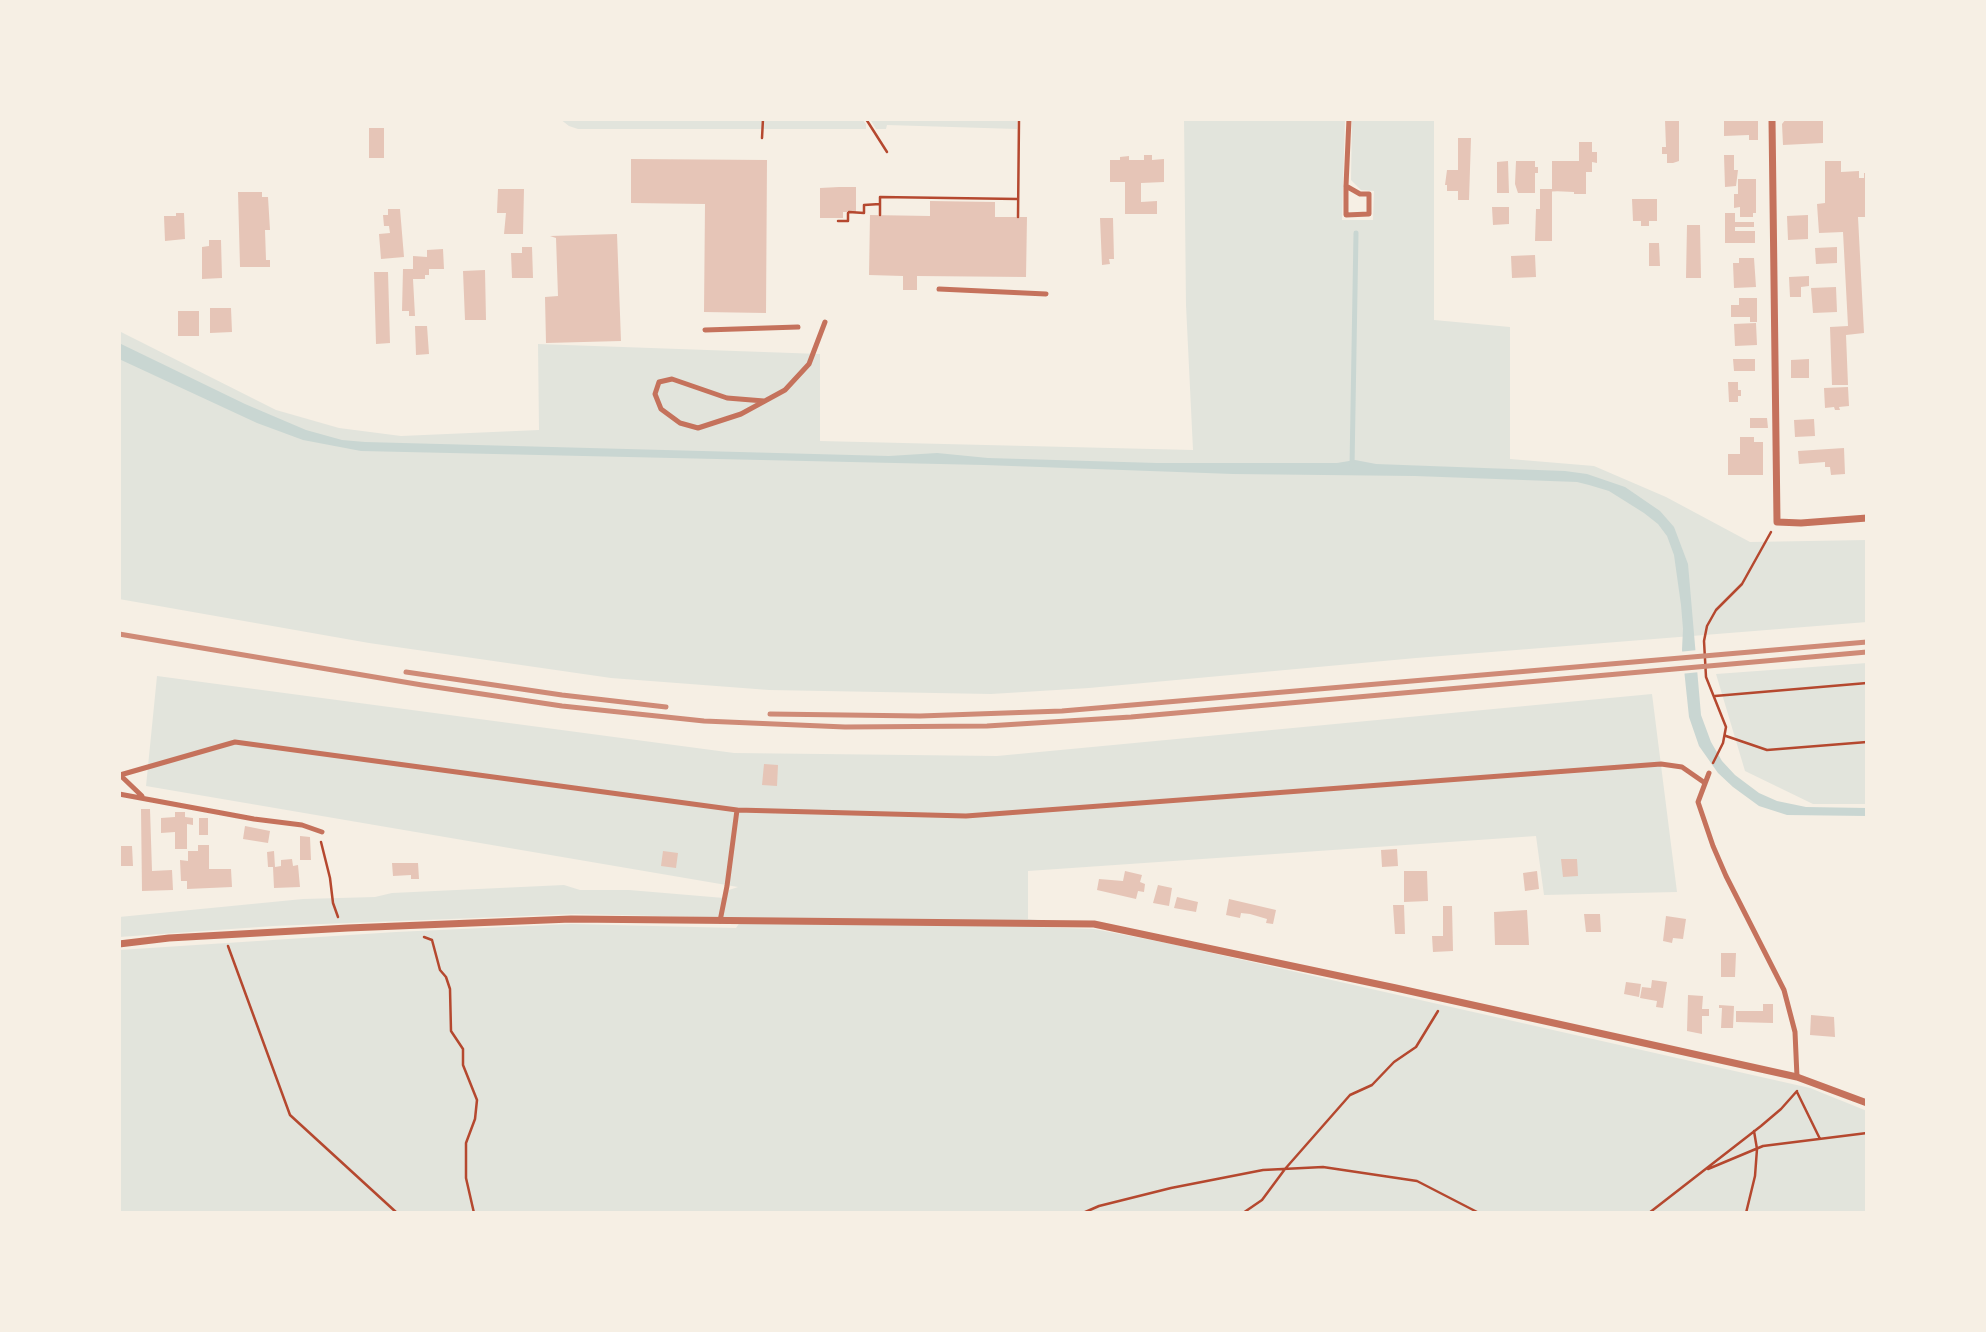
<!DOCTYPE html>
<style>
body{margin:0}
#map{position:relative;width:1986px;height:1332px;overflow:hidden;background:#f6efe4;font-family:"Zilla Slab",serif}
canvas{display:block}
.frame{position:absolute;inset:0;border:121px solid #f6efe4;pointer-events:none}
</style>
<div id="map">
<canvas width="1986" height="1332"></canvas>
<div class="frame"></div>
</div>
<script>
const g = document.querySelector('canvas').getContext('2d');
g.lineJoin = 'round';
function fill(path, color) { g.fillStyle = color; g.fill(path, 'evenodd'); }
const shape = rows => new Path2D(rows.map(r => 'M' + r).join(''));
function stroke(path, color, width, dash) { g.strokeStyle = color; g.lineWidth = width; g.lineCap = dash ? 'butt' : 'round'; g.setLineDash(dash || []); g.stroke(path); }
fill(shape([
 [560,119,862,119,866,124,866,129,578,129,569,126],
 [870,119,1017,119,1017,129,887,125,886,129,876,129],
 [1184,119,1345,119,1342,220,1373,220,1374,191,1361,190,1351,180,1352,119,1434,119,1434,320,1510,327,1510,459,1594,466,1666,497,1750,542,1867,540,1867,622,1416,658,1089,688,991,694,769,690,611,678,369,643,119,599,119,331,276,410,339,428,401,436,539,430,538,344,820,354,820,441,1193,450,1186,305],
 [1867,663,1867,804,1813,804,1745,771,1716,674],
 [157,676,734,753,997,756,1652,694,1677,892,1544,895,1536,836,1028,871,1028,919,1038,920,1036,927,1094,929,1172,944,1810,1088,1867,1111,1867,1213,119,1213,119,950,396,932,571,924,736,928,743,918,575,914,273,926,119,937,119,917,303,899,375,897,392,893,564,885,580,890,629,890,724,898,726,891,738,887,146,786]
]), '#e2e4dc');
fill(shape([
 [119,343,245,404,306,430,342,440,365,442,889,456,937,453,988,458,1157,463,1337,463,1355,460,1376,464,1565,471,1587,474,1625,487,1660,511,1674,527,1688,564,1701,715,1711,742,1722,761,1735,775,1759,793,1777,801,1806,807,1867,808,1867,816,1787,815,1759,806,1733,787,1718,773,1699,746,1689,717,1682,650,1683,629,1681,605,1674,555,1667,536,1658,524,1644,513,1609,491,1589,485,1577,482,1415,476,1233,474,984,465,361,451,303,440,257,423,119,359]
]), '#c9d6d2');
fill(shape([
 [1698,650,1700,672,1680,674,1678,652]
]), '#f6efe4');
stroke(shape([
 [1352,467,1356,233]
]), '#c9d6d2', 5);
fill(shape([
 [1786,119,1823,119,1823,143,1783,145,1782,124],
 [1665,120,1679,120,1679,161,1673,163,1667,163,1667,154,1662,154,1662,147,1666,147],
 [1724,121,1758,121,1758,140,1749,140,1749,135,1724,136],
 [369,128,384,128,384,158,369,158],
 [1458,138,1471,138,1469,200,1458,200,1458,191,1447,191,1447,185,1445,185,1447,170,1458,170],
 [1579,142,1592,142,1592,152,1597,152,1597,163,1592,162,1592,172,1586,172,1586,194,1574,194,1574,192,1552,191,1552,161,1579,161],
 [1144,155,1152,155,1152,160,1164,159,1164,182,1141,183,1141,202,1157,201,1157,214,1125,214,1125,182,1110,182,1110,160,1120,160,1120,157,1129,156,1129,160,1144,160],
 [1724,155,1734,155,1734,170,1738,170,1736,186,1725,187],
 [631,159,767,160,766,313,704,312,705,204,631,203],
 [1508,161,1509,193,1497,193,1497,162],
 [1516,161,1535,161,1535,167,1538,167,1538,173,1535,173,1535,193,1518,193,1515,184],
 [1825,161,1841,161,1841,172,1859,171,1859,178,1864,178,1864,173,1867,173,1867,217,1858,217,1864,333,1846,335,1848,385,1832,385,1830,327,1848,326,1843,232,1819,233,1817,204,1825,203],
 [1738,179,1756,179,1756,213,1753,213,1753,217,1740,217,1740,207,1734,208,1734,194,1738,194],
 [839,187,856,187,856,212,843,212,843,218,820,218,820,188],
 [498,189,524,189,523,234,504,234,506,213,497,213],
 [1540,189,1552,189,1552,241,1535,241,1536,209,1540,209],
 [238,192,262,192,262,197,268,197,270,230,265,230,266,260,270,260,270,267,240,267],
 [1632,199,1657,199,1657,221,1649,221,1649,226,1641,226,1641,221,1633,221],
 [930,201,995,202,995,217,1027,217,1026,277,917,276,917,290,903,290,903,276,869,275,870,215,930,216],
 [1492,207,1509,207,1509,224,1493,225],
 [388,209,400,209,404,257,381,259,379,234,390,233,389,226,384,226,383,215,388,215],
 [176,213,184,213,185,239,165,241,164,216,176,216],
 [1725,213,1735,213,1735,222,1754,222,1754,227,1735,227,1735,231,1755,231,1755,243,1725,243],
 [1808,215,1808,239,1788,240,1787,216],
 [1100,218,1113,218,1114,259,1109,259,1110,264,1102,265],
 [1687,225,1700,225,1701,278,1686,278],
 [617,234,621,341,546,343,545,297,558,296,556,238,550,236],
 [209,240,221,240,222,278,202,279,202,247,209,246],
 [1649,243,1659,243,1660,266,1649,266],
 [522,247,532,247,533,278,512,278,511,253,522,253],
 [1837,247,1837,263,1816,264,1815,248],
 [443,249,444,269,429,269,429,275,425,275,425,279,413,279,415,316,409,316,409,311,402,311,403,269,413,269,413,256,427,257,427,250],
 [1535,255,1536,277,1512,278,1511,256],
 [1739,258,1754,258,1756,287,1734,288,1733,263,1739,263],
 [485,270,486,320,465,320,463,271],
 [374,272,388,272,390,343,376,344],
 [1809,276,1809,286,1801,287,1801,297,1790,297,1789,277],
 [1836,287,1837,312,1813,313,1811,288],
 [1739,298,1757,298,1757,322,1750,322,1750,317,1731,317,1731,305,1739,305],
 [210,308,231,308,232,332,210,333],
 [178,311,199,311,199,336,178,336],
 [1756,323,1757,345,1735,346,1734,324],
 [415,326,427,326,429,354,416,355],
 [1733,359,1755,359,1755,371,1734,371],
 [1809,359,1809,378,1791,378,1791,360],
 [1728,382,1738,382,1738,390,1741,390,1741,396,1738,396,1738,402,1729,402],
 [1848,387,1849,406,1839,407,1840,410,1835,410,1834,407,1825,408,1824,388],
 [1750,418,1767,418,1768,428,1750,428],
 [1814,419,1815,436,1795,437,1794,420],
 [1740,437,1754,437,1754,442,1763,442,1763,475,1728,475,1728,454,1740,454],
 [1844,448,1845,474,1831,475,1830,467,1825,467,1825,462,1799,464,1798,451],
 [764,764,778,765,777,786,762,785],
 [141,809,150,809,152,871,172,870,173,890,142,891],
 [175,812,185,812,185,817,193,818,193,825,187,824,187,849,175,849,175,832,161,833,161,818,175,817],
 [199,818,208,818,208,835,199,835],
 [245,826,270,831,268,843,243,839],
 [300,836,310,837,311,860,300,860],
 [198,845,209,845,209,869,231,869,232,887,187,889,187,881,181,881,180,860,188,861,188,851,198,851],
 [119,846,132,846,133,866,119,866],
 [1397,849,1398,866,1382,867,1381,850],
 [274,851,275,867,281,866,281,860,292,859,293,866,298,865,300,887,274,888,273,867,268,867,267,852],
 [663,851,678,853,676,868,661,866],
 [1561,859,1577,859,1578,876,1563,877],
 [392,863,418,863,419,879,411,879,411,875,393,876],
 [1125,871,1142,875,1140,882,1145,884,1144,892,1138,891,1136,899,1097,890,1099,879,1123,881],
 [1404,871,1427,871,1428,901,1404,902],
 [1537,871,1539,889,1525,891,1523,873],
 [1158,885,1172,888,1169,906,1153,903],
 [1177,897,1198,902,1196,912,1174,908],
 [1229,899,1276,910,1273,924,1266,923,1267,919,1250,914,1241,913,1240,918,1226,915],
 [1393,905,1404,905,1405,934,1395,934],
 [1443,906,1452,906,1453,951,1433,952,1432,936,1443,936],
 [1527,910,1529,945,1495,945,1494,912],
 [1584,914,1600,914,1601,932,1586,932],
 [1666,916,1686,919,1683,939,1673,938,1672,943,1663,941],
 [1721,953,1736,953,1735,977,1721,977],
 [1652,980,1667,982,1663,1008,1656,1007,1657,1001,1640,998,1642,987,1651,988],
 [1626,982,1641,984,1639,997,1624,994],
 [1688,995,1703,996,1702,1009,1709,1009,1709,1016,1702,1016,1702,1034,1687,1031],
 [1763,1004,1773,1004,1773,1023,1736,1022,1736,1011,1763,1011],
 [1719,1005,1734,1006,1733,1028,1721,1028,1722,1008,1719,1008],
 [1811,1015,1834,1017,1835,1037,1810,1035]
]), '#e6c5b7');
stroke(shape([
 [866,119,887,152],
 [762,138,763,119],
 [849,212,864,213,864,205,880,204],
 [880,215,880,197,1018,199],
 [1018,217,1019,119],
 [838,221,848,221,848,213],
 [1715,696,1867,683],
 [1726,736,1767,750,1867,742],
 [1713,763,1723,743,1726,727,1706,677,1704,641,1707,626,1716,610,1742,584,1771,532],
 [321,842,330,878,333,903,338,917],
 [424,937,432,940,440,970,446,977,450,989,451,1031,463,1049,463,1065,477,1100,475,1119,466,1143,466,1178,474,1213],
 [228,946,290,1115,397,1213],
 [1797,1092,1820,1139],
 [1708,1169,1763,1146,1867,1133],
 [1083,1213,1099,1206,1171,1188,1263,1170,1323,1167,1417,1181,1479,1213],
 [1243,1213,1262,1200,1285,1169,1350,1095,1372,1085,1394,1062,1416,1047,1438,1011],
 [1649,1213,1761,1126,1781,1109,1797,1091],
 [1746,1213,1755,1176,1757,1149,1754,1131]
]), '#b5482f', 2.5);
stroke(shape([
 [1346,186,1360,194,1369,194,1369,214,1346,215,1346,186,1349,119],
 [939,289,1046,294],
 [705,330,798,327],
 [764,401,727,398,672,379,659,382,655,394,661,409,680,423,698,428,741,414,785,390,809,364,825,322],
 [1709,773,1698,802,1713,846,1726,876,1784,990,1795,1032,1797,1077],
 [119,774,142,796],
 [120,775,235,742,737,810,727,886,720,921],
 [119,794,254,819,302,825,322,832],
 [737,810,966,816,1661,764,1682,767,1705,783]
]), '#c5725c', 5);
stroke(shape([
 [1772,119,1777,522,1801,523,1867,518],
 [119,944,169,938,348,928,571,919,1094,924,1396,988,1797,1077,1867,1103]
]), '#c5725c', 7);
stroke(shape([
 [119,634,422,685,562,706,704,721,845,727,987,726,1131,717,1867,652],
 [406,672,562,695,666,707],
 [770,714,920,716,1062,711,1867,642]
]), '#cf8b77', 5);
</script>
